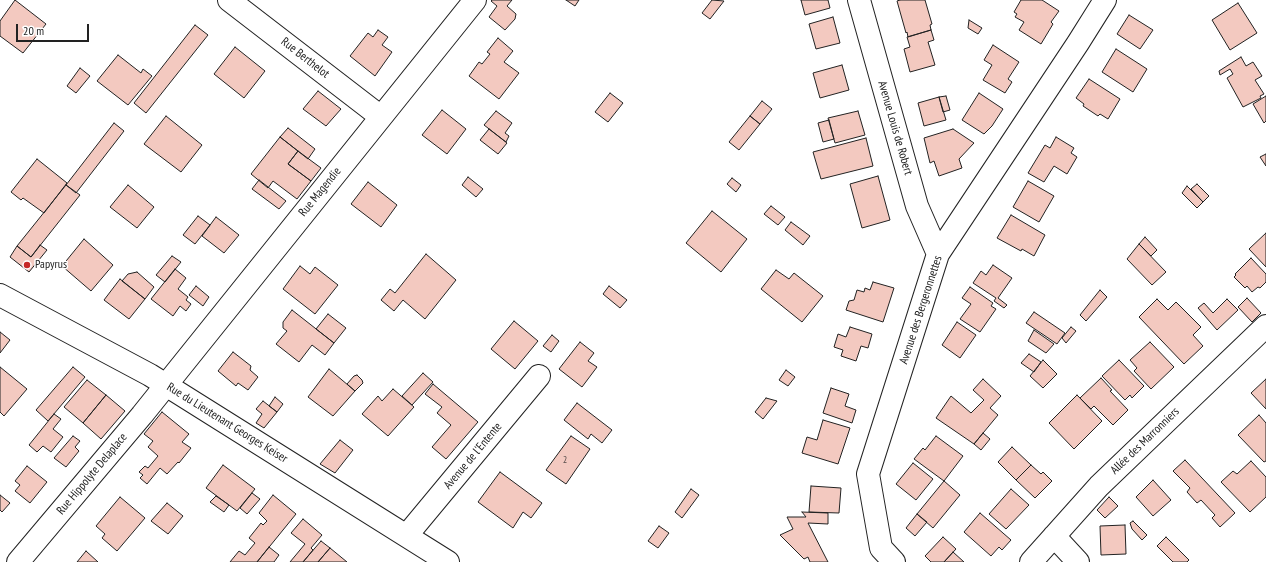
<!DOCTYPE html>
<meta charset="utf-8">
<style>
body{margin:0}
#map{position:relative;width:1266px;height:562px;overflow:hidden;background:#fff;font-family:"PT Sans Narrow",sans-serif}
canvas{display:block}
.scale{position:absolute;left:16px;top:24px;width:73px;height:18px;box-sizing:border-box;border:2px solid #222;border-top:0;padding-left:5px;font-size:12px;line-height:14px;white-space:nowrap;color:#222;-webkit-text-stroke:3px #fff;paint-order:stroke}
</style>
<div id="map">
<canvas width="1266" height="562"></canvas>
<div class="scale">20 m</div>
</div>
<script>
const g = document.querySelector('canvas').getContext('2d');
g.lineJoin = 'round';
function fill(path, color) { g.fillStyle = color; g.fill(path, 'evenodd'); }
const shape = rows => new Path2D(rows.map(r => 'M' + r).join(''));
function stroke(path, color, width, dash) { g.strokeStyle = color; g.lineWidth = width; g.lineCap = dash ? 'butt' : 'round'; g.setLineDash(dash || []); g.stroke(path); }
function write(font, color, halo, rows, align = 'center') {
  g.font = font + ' "PT Sans Narrow",sans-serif'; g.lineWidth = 3; g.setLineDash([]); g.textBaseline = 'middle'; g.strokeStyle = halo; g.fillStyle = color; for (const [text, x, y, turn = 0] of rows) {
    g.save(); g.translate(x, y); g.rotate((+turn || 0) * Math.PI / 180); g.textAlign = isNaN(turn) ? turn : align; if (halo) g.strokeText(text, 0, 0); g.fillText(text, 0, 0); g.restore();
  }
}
const building = shape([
 [15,0,46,24,23,53,0,36,0,21,15,0],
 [492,0,512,0,507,6,516,14,515,19,505,30,489,17,497,6,491,1,492,0],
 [566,0,579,0,575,6,566,0],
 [712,0,724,1,710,19,702,13,712,0],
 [801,0,828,0,830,8,805,15,801,0],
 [900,0,925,0,932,24,930,25,931,30,908,37,907,32,906,33,897,1,900,0],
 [1021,0,1042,0,1059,11,1051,22,1053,24,1041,44,1019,30,1024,22,1015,17,1017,14,1014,12,1021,0],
 [1238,3,1257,33,1230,50,1212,20,1238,3],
 [1129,15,1153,30,1140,49,1117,34,1129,15],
 [833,17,840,43,816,49,809,24,833,17],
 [969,20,982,28,978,34,968,28,969,20],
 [195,25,208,35,146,113,134,103,195,25],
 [378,30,388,37,382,45,392,52,375,76,350,56,368,33,373,37,378,30],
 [931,30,934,40,928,42,935,65,910,72,904,49,910,47,907,37,931,30],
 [498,38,513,51,504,62,519,73,499,99,469,76,479,62,482,64,490,54,487,52,498,38],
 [993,45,1019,62,1008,79,1012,82,1005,93,983,80,992,65,984,60,993,45],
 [235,47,265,71,244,98,214,74,235,47],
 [1116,49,1147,69,1133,92,1102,72,1116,49],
 [118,55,141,73,143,69,152,76,128,105,97,81,118,55],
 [1241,57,1246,66,1253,62,1262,76,1255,80,1264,94,1260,96,1261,98,1243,107,1227,78,1233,74,1230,69,1220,75,1219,71,1241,57],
 [842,65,849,90,820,98,813,73,842,65],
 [80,68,90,76,76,93,67,86,80,68],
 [1089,79,1120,99,1108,119,1100,114,1098,116,1083,106,1084,104,1076,98,1089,79],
 [318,91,341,109,326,126,303,109,318,91],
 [610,93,623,103,608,122,595,112,610,93],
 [979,93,1003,109,992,126,984,134,962,120,979,93],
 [946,96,950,110,943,112,939,97,946,96],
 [1266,96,1266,121,1264,123,1253,104,1266,96],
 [939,97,946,120,924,126,918,103,939,97],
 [762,101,772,109,760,124,750,116,762,101],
 [442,110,466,129,447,154,422,135,442,110],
 [496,111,512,123,505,133,509,136,506,142,484,125,496,111],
 [858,111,865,135,835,143,828,118,858,111],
 [166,116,202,145,181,172,144,144,166,116],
 [750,116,760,124,739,150,729,142,750,116],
 [829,120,834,139,823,142,818,123,829,120],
 [114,123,124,131,76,193,66,185,114,123],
 [288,128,315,149,308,159,280,137,288,128],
 [489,129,507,143,498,154,480,140,489,129],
 [953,129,974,143,959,159,962,168,939,176,934,161,930,163,924,138,953,129],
 [280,137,298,151,288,164,311,181,297,199,273,181,268,188,251,174,280,137],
 [1056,137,1074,148,1071,153,1077,157,1067,174,1054,166,1044,182,1028,173,1045,145,1050,148,1056,137],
 [866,138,873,166,821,179,813,152,866,138],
 [298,151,321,168,311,181,288,164,298,151],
 [1266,154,1266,166,1260,157,1266,154],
 [37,159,67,183,44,213,23,198,21,200,11,192,37,159],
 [878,176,890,220,862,228,850,184,878,176],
 [468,177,483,189,476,197,462,185,468,177],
 [732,178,741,185,736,192,727,184,732,178],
 [259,180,286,201,279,209,252,189,259,180],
 [1028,181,1054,196,1039,222,1013,207,1028,181],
 [368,182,397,205,381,227,351,204,368,182],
 [1197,184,1209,196,1203,202,1191,189,1197,184],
 [66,185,80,195,31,257,17,246,66,185],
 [128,185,154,207,137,228,110,207,128,185],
 [1187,186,1203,202,1197,208,1182,193,1187,186],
 [771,206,785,217,778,225,764,214,771,206],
 [712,211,747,239,721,272,686,243,712,211],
 [1011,215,1045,235,1034,256,1022,249,1021,251,997,238,1011,215],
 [198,216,210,225,195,244,183,235,198,216],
 [216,217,239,235,224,253,202,236,216,217],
 [791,222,810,236,803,245,785,230,791,222],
 [1266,233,1266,267,1249,249,1266,233],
 [1145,237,1157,250,1151,256,1139,244,1145,237],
 [84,239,113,265,91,291,62,266,84,239],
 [1139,244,1166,272,1152,285,1127,259,1139,244],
 [40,245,47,250,29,272,10,257,17,246,31,257,40,245],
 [426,254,456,280,425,319,403,300,394,311,381,300,390,289,395,293,426,254],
 [172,256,181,262,165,282,156,275,172,256],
 [1251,258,1266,274,1266,282,1260,288,1258,287,1252,292,1247,286,1245,288,1234,277,1236,275,1235,274,1251,258],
 [993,265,1012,278,998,298,1007,305,1004,308,994,301,996,298,973,283,981,271,986,275,993,265],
 [300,266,310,274,315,267,338,285,315,314,283,289,300,266],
 [175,269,186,278,178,289,188,297,186,300,191,304,186,311,180,306,173,316,151,299,175,269],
 [776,270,789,279,794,273,823,296,802,322,761,289,776,270],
 [137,272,154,287,145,299,122,281,128,274,137,272],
 [120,279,145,299,129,319,104,300,120,279],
 [873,282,894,288,883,322,846,310,849,301,854,300,857,290,864,292,865,288,870,290,873,282],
 [196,286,209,297,203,306,189,295,196,286],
 [609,286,627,300,620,308,603,294,609,286],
 [970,287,993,303,991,306,996,309,980,332,960,319,971,304,962,298,970,287],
 [1100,290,1107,297,1086,321,1080,315,1100,290],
 [1247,298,1261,313,1252,322,1238,307,1247,298],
 [1157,299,1168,310,1176,302,1201,327,1193,335,1203,346,1184,364,1139,317,1157,299],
 [1227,299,1238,310,1217,330,1198,308,1204,303,1213,313,1227,299],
 [292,310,334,343,325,355,312,345,299,362,276,344,287,331,283,328,283,322,292,310],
 [1034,312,1065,333,1057,344,1026,323,1034,312],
 [328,314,346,328,334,343,316,329,328,314],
 [514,321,538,341,515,369,491,349,514,321],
 [957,322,976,335,960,358,942,345,957,322],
 [850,327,872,334,868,348,861,346,856,361,841,356,843,350,834,347,838,334,846,337,850,327],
 [1071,327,1076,331,1066,343,1062,338,1071,327],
 [1034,330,1054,344,1046,353,1028,341,1034,330],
 [0,332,10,340,0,353,0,332],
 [552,335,559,341,551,352,543,346,552,335],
 [580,342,594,353,588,361,597,367,582,387,559,369,580,342],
 [1150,342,1174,367,1151,389,1134,371,1137,368,1130,360,1150,342],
 [233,352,251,366,250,370,258,377,248,390,238,383,236,386,218,371,233,352],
 [1029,354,1041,362,1034,372,1021,363,1029,354],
 [1043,360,1057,374,1043,388,1030,376,1043,360],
 [1119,360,1144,386,1132,398,1130,395,1125,400,1102,376,1119,360],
 [0,367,27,389,4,416,0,412,0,367],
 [73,367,85,377,48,421,36,410,73,367],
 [329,369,355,391,333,416,308,397,329,369],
 [786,370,795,377,788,386,779,380,786,370],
 [423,373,433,382,412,405,402,396,423,373],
 [357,375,362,380,363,383,355,391,347,384,354,376,357,375],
 [1101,378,1112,390,1110,391,1128,410,1113,425,1094,406,1091,409,1080,398,1101,378],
 [983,379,1001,396,990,408,998,415,974,444,936,418,951,396,971,413,984,400,973,390,983,379],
 [1266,379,1266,409,1251,393,1266,379],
 [87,380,106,395,83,423,64,407,87,380],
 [433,384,478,422,446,459,432,447,451,425,437,413,442,407,425,394,433,384],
 [831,388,849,394,845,406,856,410,852,423,823,413,831,388],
 [393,389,414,407,388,436,362,414,378,396,382,401,393,389],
 [106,395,125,411,101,439,83,423,106,395],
 [1077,395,1102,421,1074,449,1049,423,1077,395],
 [275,397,283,404,277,412,269,406,275,397],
 [766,398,777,401,763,419,755,412,766,398],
 [263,401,277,412,264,428,256,423,262,414,256,409,263,401],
 [577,403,612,430,602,443,591,434,588,439,564,420,577,403],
 [162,412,189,434,182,442,191,448,179,463,178,462,167,474,160,468,147,484,140,478,143,475,139,472,145,466,148,468,158,456,148,447,153,441,144,434,162,412],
 [54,414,61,419,53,429,63,437,51,452,43,446,37,452,29,445,54,414],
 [1259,415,1266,423,1266,461,1264,462,1238,435,1259,415],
 [823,420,850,428,838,464,802,453,807,437,817,440,823,420],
 [983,433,990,439,981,450,974,444,983,433],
 [73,436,80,441,75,447,79,451,66,467,54,458,73,436],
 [571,436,590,449,566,484,546,470,571,436],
 [936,436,963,456,944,481,914,459,923,448,925,450,936,436],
 [340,440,353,450,335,473,320,464,340,440],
 [1012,447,1031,465,1016,480,998,462,1012,447],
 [1185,460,1235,513,1220,527,1212,518,1215,515,1201,500,1197,503,1187,492,1190,488,1173,471,1185,460],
 [1251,461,1266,477,1266,497,1250,512,1221,482,1233,471,1237,474,1251,461],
 [913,463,933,479,916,500,896,484,913,463],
 [223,465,255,489,237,511,206,488,223,465],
 [1031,465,1041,474,1043,472,1052,481,1035,498,1016,480,1031,465],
 [27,466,47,482,30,503,15,491,20,485,15,481,27,466],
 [500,472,542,503,531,518,523,512,513,528,478,502,500,472],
 [1153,480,1171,500,1153,516,1136,497,1153,480],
 [944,481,960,495,933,528,917,514,944,481],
 [811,486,841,488,839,513,809,512,811,486],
 [691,489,699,495,682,518,675,512,691,489],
 [1011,489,1029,505,1006,529,989,514,1011,489],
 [252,493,260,499,247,514,240,508,252,493],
 [0,495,10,503,2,512,0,510,0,495],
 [273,495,296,514,257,562,230,562,239,551,245,555,255,543,249,538,261,523,263,525,267,521,259,513,273,495],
 [216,496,229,505,224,512,210,502,216,496],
 [120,497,145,518,117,551,102,538,105,534,96,526,120,497],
 [1109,497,1118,506,1105,518,1097,510,1109,497],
 [167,503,183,516,168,534,151,521,167,503],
 [802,512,828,513,828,524,808,523,828,562,810,562,808,557,804,559,780,535,793,529,787,517,806,517,802,512],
 [980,513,1011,540,1002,550,999,547,991,556,964,532,980,513],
 [917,514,927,522,915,536,906,528,917,514],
 [303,519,322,535,311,548,313,550,303,562,290,562,305,544,291,533,303,519],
 [1133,521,1147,535,1142,540,1132,529,1130,523,1133,521],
 [1125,525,1126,554,1101,555,1100,526,1125,525],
 [659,526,669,533,658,548,648,541,659,526],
 [943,537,956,549,944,562,931,562,925,556,943,537],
 [1166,537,1189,560,1187,562,1173,562,1157,546,1166,537],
 [321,541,330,548,318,562,303,562,321,541],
 [269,547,279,555,274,562,257,562,269,547],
 [330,548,347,562,318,562,330,548],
 [86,551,98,562,77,562,86,551],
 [953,552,964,562,944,562,953,552]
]);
fill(building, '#f3c9c0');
stroke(building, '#222', 1);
const street = shape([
 [229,0,381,117],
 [859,0,917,206,938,254],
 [407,535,539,376],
 [1054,536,1078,562],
 [18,562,142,415,475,0],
 [894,562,881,548,868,474,938,254,1078,43,1105,0],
 [1031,562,1099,486,1266,326]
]);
const secondary = shape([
 [0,295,150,375,448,562]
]);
stroke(street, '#222', 24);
stroke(secondary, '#222', 24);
stroke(street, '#fff', 22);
stroke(secondary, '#fff', 22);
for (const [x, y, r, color] of [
 [27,265,4,"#c62828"]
]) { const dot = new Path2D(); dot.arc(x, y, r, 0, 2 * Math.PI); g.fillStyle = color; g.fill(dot); stroke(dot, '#fff', 1.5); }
write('10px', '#564c4a', null, [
 ["2",565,460]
]);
write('12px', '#222', '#fff', [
 ["Rue Berthelot",305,58,38],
 ["Avenue Louis de Robert",895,128,74],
 ["Rue Magendie",320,192,-51],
 ["Avenue des Bergeronnettes",921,310,-72],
 ["Rue du Lieutenant Georges Keiser",227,423,32],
 ["Allée des Marronniers",1145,441,-44],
 ["Avenue de l'Entente",473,456,-50],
 ["Rue Hippolyte Delaplace",92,474,-50]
]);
write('12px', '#222', '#fff', [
 ["Papyrus",35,265]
], 'left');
</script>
